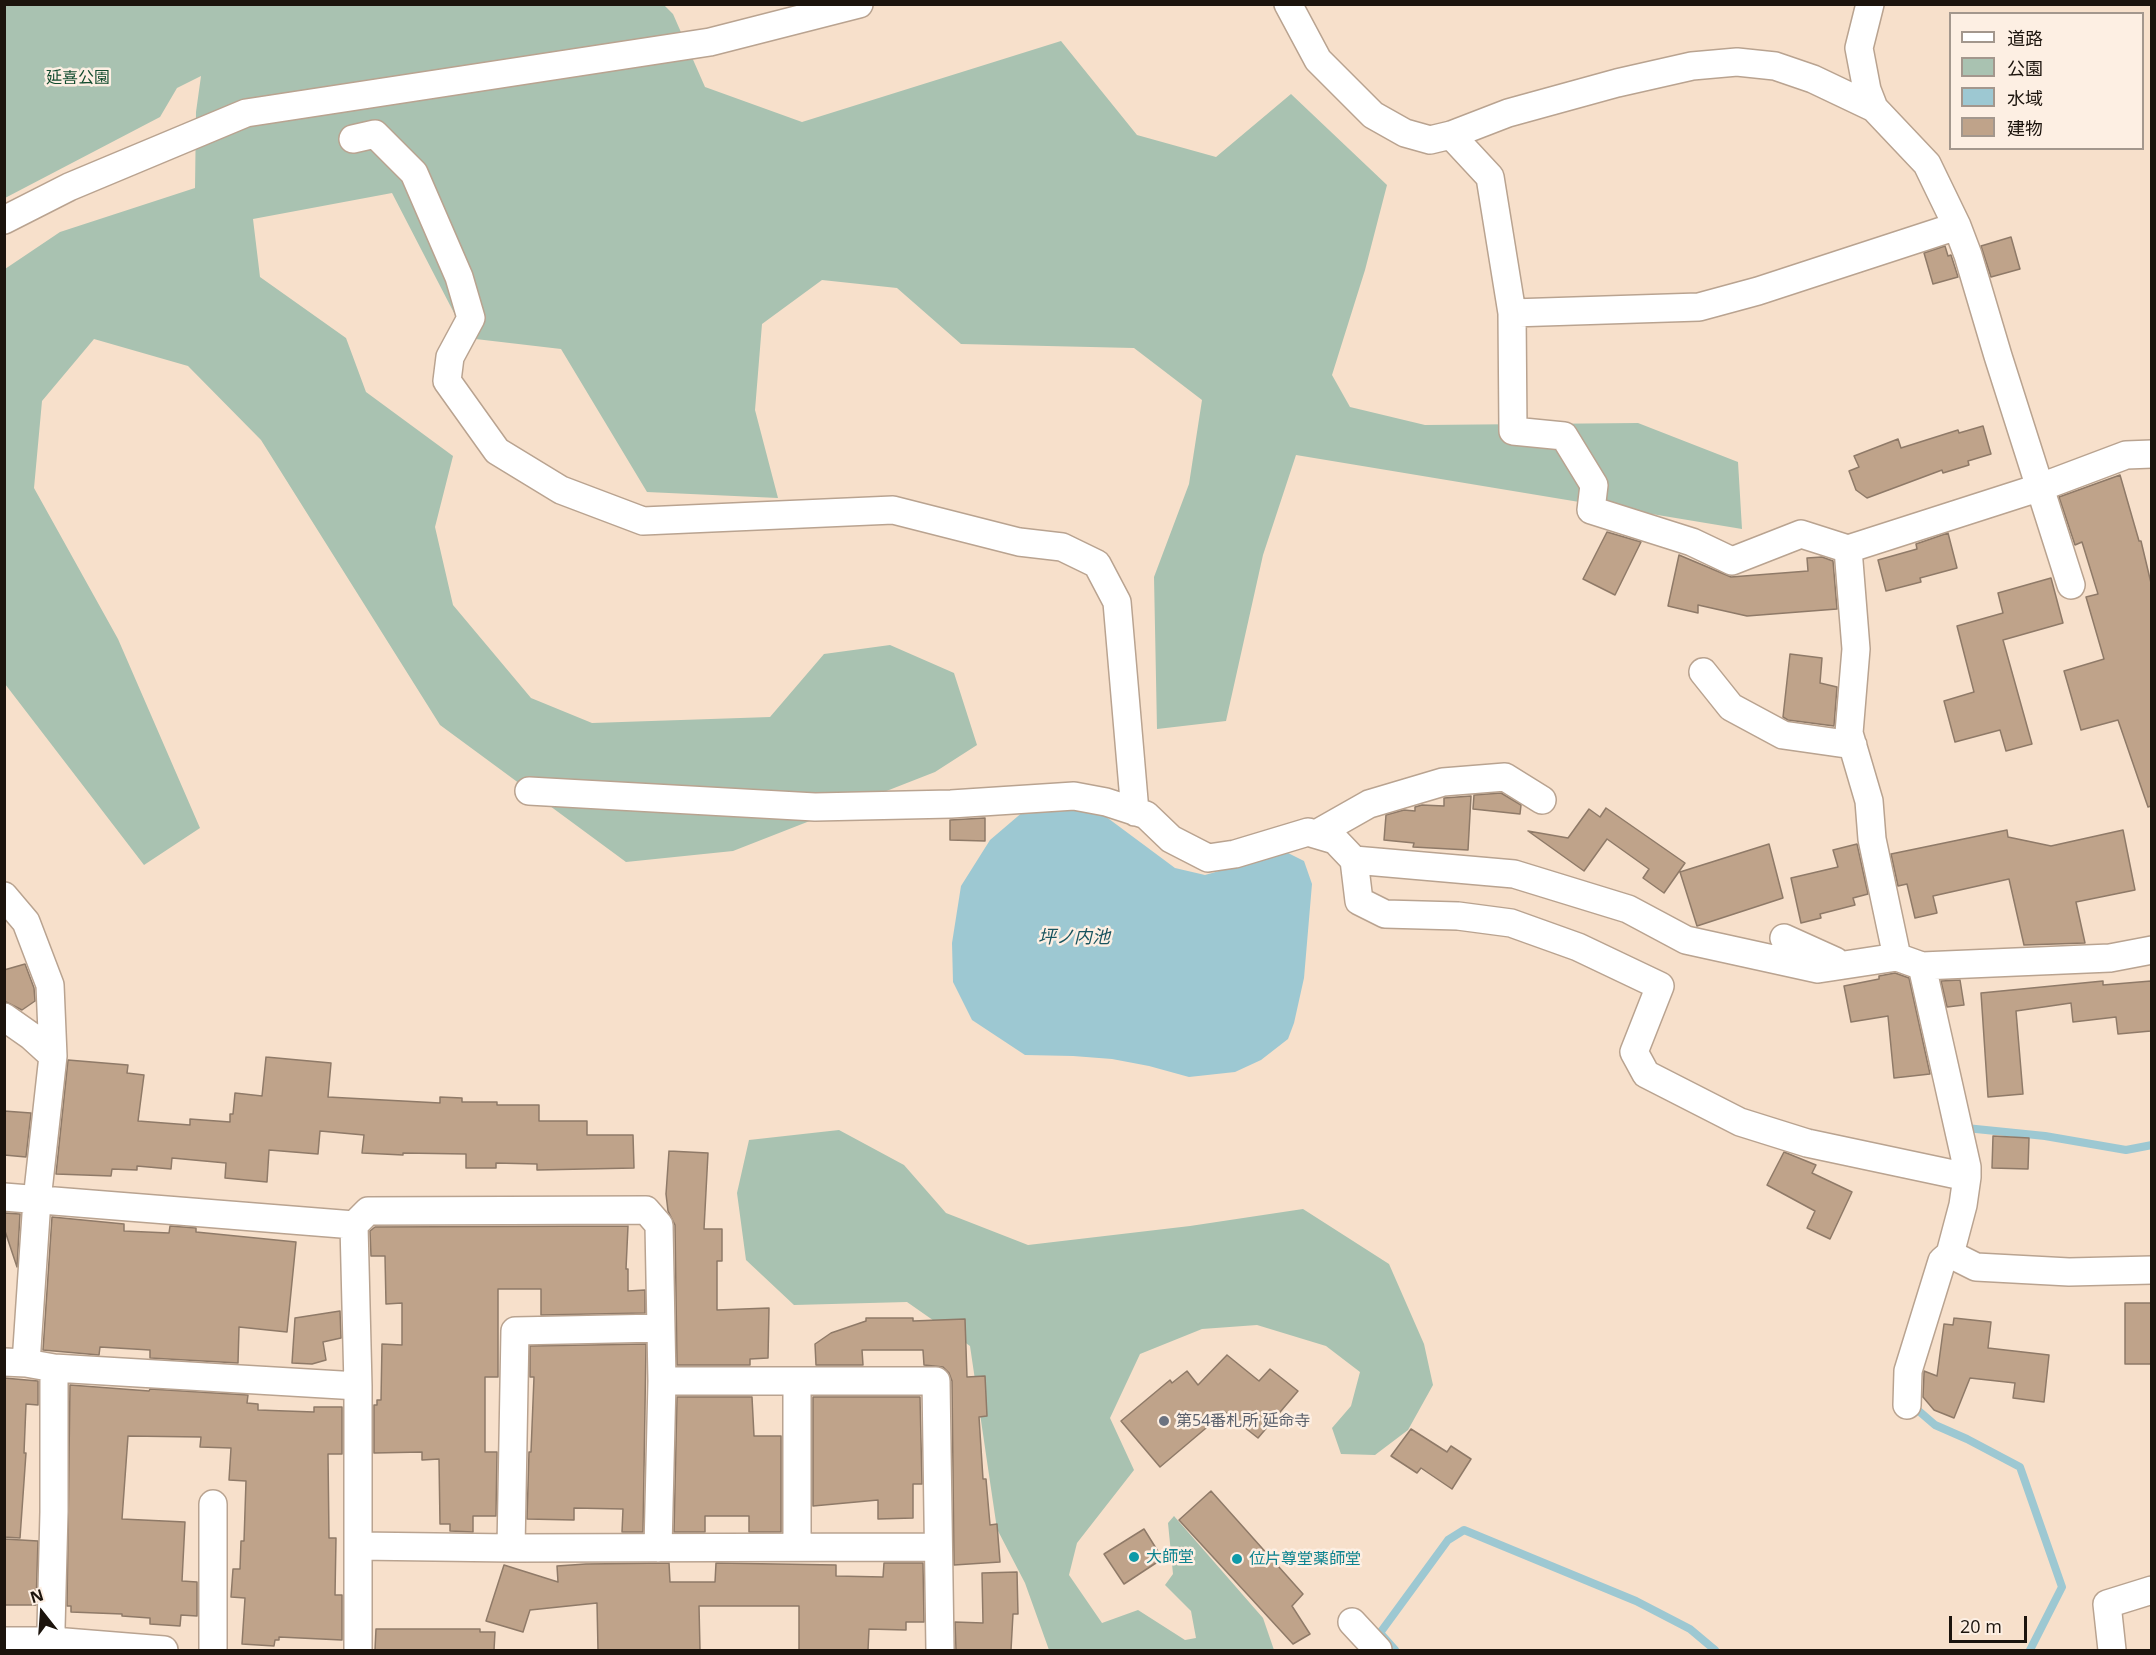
<!DOCTYPE html>
<html>
<head>
<meta charset="utf-8">
<style>
	body { margin:0 }
	#map { position:relative; width:2156px; height:1655px; overflow:hidden; background:#f7e0cb; font-family:"Open Sans","Noto Sans JP",sans-serif }
	canvas { display:block }
	.frame { position:absolute; inset:0; border:6px solid #1c140d; pointer-events:none }
	.legend { position:absolute; left:1949px; top:12px; width:195px; height:138px; box-sizing:border-box; background:#fdefe3; border:2px solid #a3978d; margin:0; padding:8px 10px; list-style:none; font-size:18px; color:#1c140d }
	.legend li { display:flex; align-items:center; gap:12px; height:30px }
	.legend b { width:30px; border:2px solid #a3978d }
	.north { position:absolute; left:12px; top:1583px; width:60px; height:60px; -webkit-text-stroke:4px #fdefe3; paint-order:stroke; rotate:343deg; font-size:16px; font-weight:700; line-height:24px; text-align:center; color:#1c140d }
	.north::after { content:''; display:block; margin:auto; width:21px; height:27px; background:#1c140d; clip-path:polygon(50% 0,100% 100%,50% 72%,0 100%) }
	.scale { position:absolute; left:1949px; top:1616px; width:78px; height:27px; box-sizing:border-box; border:3px solid #1c140d; border-top:0; padding-left:8px; font-size:18px; line-height:21px; white-space:nowrap; color:#1c140d; -webkit-text-stroke:4px #fdefe3; paint-order:stroke }
</style>
</head>
<body>
<div id="map">
<canvas width="2156" height="1655"></canvas>
<div class="frame"></div>
<ul class="legend">
<li><b style="height:8px;background:#fff"></b>道路</li>
<li><b style="height:16px;background:#a9c2b1"></b>公園</li>
<li><b style="height:16px;background:#9dc8d2"></b>水域</li>
<li><b style="height:16px;background:#bfa38a"></b>建物</li>
</ul>
<div class="north">N</div>
<div class="scale">20 m</div>
</div>
<script>
const ctx = document.querySelector('canvas').getContext('2d');
ctx.lineJoin = 'round';
function paint(path, color) { ctx.fillStyle = color; ctx.fill(path, 'evenodd'); }
const shape = rows => new Path2D(rows.map(r => 'M' + r).join(''));
function stroke(path, color, width, dash) { ctx.strokeStyle = color; ctx.lineWidth = width; ctx.lineCap = dash ? 'butt' : 'round'; ctx.setLineDash(dash || []); ctx.stroke(path); }
function write(font, color, halo, rows, align = 'center') {
  ctx.font = font + ' "Open Sans","Noto Sans JP",sans-serif'; ctx.lineWidth = 5; ctx.setLineDash([]); ctx.textBaseline = 'middle'; ctx.strokeStyle = halo; ctx.fillStyle = color; for (const [text, x, y, turn = 0] of rows) {
    ctx.save(); ctx.translate(x, y); ctx.rotate((+turn || 0) * Math.PI / 180); ctx.textAlign = isNaN(turn) ? turn : align; if (halo) ctx.strokeText(text, 0, 0); ctx.fillText(text, 0, 0); ctx.restore();
  }
}
paint(shape([
	[5,5,664,5,673,14,705,87,802,122,1061,41,1137,135,1216,157,1291,94,1387,185,1365,270,1332,375,1350,407,1425,425,1638,423,1738,462,1742,529,1296,455,1263,555,1226,721,1157,729,1154,577,1189,484,1202,400,1134,348,961,344,897,288,822,280,762,324,755,410,778,498,647,492,561,349,467,338,392,193,253,219,260,277,346,338,366,392,453,456,435,527,453,605,531,698,592,723,770,717,824,654,890,645,954,673,977,745,935,772,733,851,626,862,440,725,261,440,188,366,94,339,42,401,34,488,118,639,200,828,144,865,5,684,5,269,60,232,195,188,196,112,201,76,177,88,160,117,5,198],
	[839,1130,904,1165,946,1213,1028,1245,1190,1226,1303,1209,1389,1264,1424,1344,1433,1385,1408,1430,1375,1455,1341,1454,1332,1428,1351,1406,1360,1372,1326,1346,1257,1325,1202,1329,1140,1354,1110,1418,1134,1470,1077,1543,1069,1575,1102,1623,1138,1610,1185,1640,1196,1638,1191,1611,1165,1585,1173,1574,1168,1523,1174,1516,1263,1618,1274,1650,1049,1650,1025,1583,997,1529,970,1346,907,1302,794,1305,746,1260,737,1193,749,1140]
]), '#a9c2b1');
paint(shape([
	[1074,809,1105,816,1175,868,1205,875,1286,852,1304,861,1312,884,1304,978,1294,1023,1288,1039,1261,1060,1235,1072,1189,1077,1149,1066,1112,1059,1073,1056,1025,1055,972,1020,953,982,952,943,961,886,990,840,1024,811]
]), '#9dc8d2');
stroke(shape([
	[1968,1130,1966,1128,2045,1136,2126,1150,2152,1145],
	[1913,1406,1935,1425,1967,1439,2020,1467,2062,1587,2030,1650],
	[1395,1650,1380,1633,1448,1540,1464,1530,1636,1601,1690,1629,1715,1650]
]), '#9dc8d2', 8);
const building = shape([
	[2011,237,2020,269,1991,277,1981,246,2011,237],
	[1945,246,1948,256,1951,255,1958,277,1933,284,1924,253,1945,246],
	[1983,426,1991,454,1968,461,1969,465,1943,473,1942,470,1867,498,1856,490,1849,471,1859,467,1854,456,1898,439,1901,448,1958,430,1959,433,1983,426],
	[2120,475,2139,541,2141,541,2151,583,2151,806,2148,807,2118,720,2081,730,2064,671,2104,659,2086,597,2098,594,2082,542,2075,545,2059,497,2120,475],
	[1607,532,1641,542,1615,595,1583,579,1607,532],
	[1948,533,1957,568,1920,578,1921,582,1886,591,1878,560,1917,549,1916,544,1948,533],
	[1679,555,1731,577,1808,571,1807,558,1822,557,1833,561,1837,609,1747,616,1698,605,1698,613,1668,606,1679,555],
	[2051,578,2063,623,2003,640,2032,744,2006,751,2000,730,1955,742,1944,701,1974,692,1957,626,2003,613,1998,593,2051,578],
	[1790,654,1822,658,1820,683,1837,687,1834,726,1788,720,1783,717,1790,654],
	[1501,793,1521,805,1520,814,1473,809,1474,795,1501,793],
	[1471,796,1468,850,1413,847,1414,843,1384,840,1386,815,1404,810,1415,811,1415,807,1422,805,1444,806,1444,798,1471,796],
	[1606,808,1685,863,1664,893,1643,878,1649,869,1607,839,1584,871,1528,831,1568,838,1589,809,1600,817,1606,808],
	[985,818,985,841,950,840,950,820,985,818],
	[2007,830,2008,837,2051,846,2123,830,2135,890,2076,902,2085,943,2024,945,2009,879,1933,896,1937,913,1915,918,1907,884,1898,886,1891,854,2007,830],
	[1769,844,1783,898,1697,926,1680,872,1769,844],
	[1857,844,1868,894,1853,898,1855,905,1820,914,1821,918,1801,923,1791,878,1838,867,1833,850,1857,844],
	[25,964,34,988,35,1001,22,1010,4,1001,4,970,25,964],
	[1895,973,1909,978,1930,1074,1894,1078,1888,1016,1851,1022,1844,986,1879,979,1879,976,1895,973],
	[1960,980,1964,1005,1947,1007,1941,981,1960,980],
	[2103,981,2103,985,2151,981,2151,1031,2118,1034,2116,1017,2073,1022,2071,1003,2016,1011,2023,1094,1988,1097,1981,993,2103,981],
	[266,1057,331,1063,328,1097,440,1103,440,1097,462,1098,462,1102,497,1102,497,1105,539,1105,539,1121,587,1121,587,1135,633,1135,634,1168,537,1170,537,1164,496,1163,496,1168,466,1168,466,1154,403,1153,403,1155,362,1153,364,1135,320,1131,318,1154,269,1150,267,1182,225,1178,226,1163,172,1158,171,1169,137,1166,137,1170,112,1169,111,1176,56,1174,68,1060,128,1065,127,1073,144,1075,138,1121,190,1125,190,1119,230,1122,230,1114,233,1114,235,1093,262,1096,266,1057],
	[4,1111,31,1113,26,1157,4,1155,4,1111],
	[1993,1136,2029,1138,2028,1169,1992,1168,1993,1136],
	[669,1151,708,1153,704,1229,722,1229,722,1261,717,1261,717,1310,769,1308,768,1358,750,1359,750,1365,677,1365,675,1225,668,1211,666,1194,669,1151],
	[1784,1152,1816,1165,1812,1173,1852,1192,1830,1239,1807,1228,1815,1211,1767,1185,1784,1152],
	[4,1213,20,1214,17,1267,4,1228,4,1213],
	[52,1217,124,1224,124,1231,169,1233,170,1226,196,1228,196,1232,296,1242,287,1332,239,1327,238,1363,150,1358,150,1350,100,1347,99,1355,43,1350,52,1217],
	[628,1226,626,1269,628,1269,628,1291,645,1290,645,1313,541,1315,541,1289,498,1289,498,1377,485,1377,485,1452,497,1452,496,1516,473,1516,473,1532,450,1531,450,1524,440,1524,439,1459,422,1460,422,1452,374,1453,374,1405,377,1405,377,1400,381,1400,382,1344,402,1345,402,1303,386,1304,385,1256,371,1256,370,1231,375,1227,628,1226],
	[2125,1303,2151,1303,2151,1364,2125,1364,2125,1303],
	[340,1311,341,1338,323,1342,326,1360,312,1364,292,1363,295,1318,340,1311],
	[866,1318,913,1318,913,1321,965,1319,967,1377,985,1376,987,1416,979,1417,983,1479,986,1479,990,1525,997,1524,1000,1562,954,1565,952,1381,949,1373,943,1367,924,1365,923,1350,862,1350,863,1365,816,1365,815,1344,831,1333,866,1321,866,1318],
	[1954,1318,1991,1322,1988,1348,2049,1355,2044,1402,2013,1398,2015,1383,1970,1378,1954,1418,1934,1410,1923,1397,1924,1374,1924,1371,1937,1376,1944,1324,1953,1325,1954,1318],
	[646,1344,643,1532,622,1532,623,1509,574,1508,574,1520,527,1519,529,1452,531,1452,534,1377,530,1377,530,1346,646,1344],
	[1227,1355,1259,1381,1270,1369,1298,1391,1258,1438,1225,1412,1160,1467,1121,1421,1170,1380,1172,1383,1187,1371,1198,1385,1227,1355],
	[4,1378,38,1381,38,1405,26,1404,24,1453,26,1453,20,1538,4,1537,4,1378],
	[70,1385,149,1391,150,1389,248,1395,247,1403,258,1404,258,1410,314,1412,314,1407,342,1407,342,1454,328,1454,329,1538,336,1538,335,1595,342,1595,342,1640,279,1637,279,1640,275,1640,274,1646,242,1644,245,1598,231,1597,233,1569,240,1569,241,1541,244,1541,246,1481,229,1480,231,1448,200,1447,201,1437,128,1436,122,1519,185,1522,182,1581,197,1582,197,1616,181,1615,180,1626,150,1624,150,1618,122,1616,122,1614,71,1612,71,1606,67,1606,70,1385],
	[677,1397,752,1397,754,1436,781,1436,781,1532,749,1532,749,1516,705,1516,705,1532,674,1532,677,1397],
	[813,1397,920,1397,922,1484,913,1484,913,1518,878,1519,878,1500,813,1506,813,1397],
	[1411,1429,1447,1452,1451,1446,1471,1459,1452,1489,1421,1468,1417,1473,1391,1456,1411,1429],
	[1211,1491,1303,1594,1292,1606,1310,1634,1293,1644,1179,1520,1211,1491],
	[1144,1529,1159,1553,1159,1561,1124,1584,1104,1554,1144,1529],
	[4,1539,38,1541,36,1605,4,1605,4,1539],
	[669,1563,670,1582,715,1582,716,1563,836,1565,836,1576,883,1577,884,1563,923,1563,924,1622,906,1622,906,1630,869,1629,868,1650,799,1650,799,1606,699,1606,700,1650,598,1650,597,1603,530,1610,523,1632,486,1621,504,1565,558,1582,557,1566,586,1564,669,1563],
	[1017,1572,1018,1614,1013,1614,1011,1650,956,1650,955,1622,983,1623,982,1573,1017,1572],
	[376,1629,480,1629,480,1632,495,1632,494,1650,375,1650,376,1629]
]);
paint(building, '#bfa38a');
stroke(building, '#8f7a68', 1.5);
const street = shape([
	[1288,4,1318,60,1373,115,1405,133,1430,140,1451,135,1508,113,1617,83,1692,66,1737,62,1775,66,1813,79,1874,108],
	[1870,4,1859,48,1867,90,1874,108,1927,164,1957,226,1968,255,1998,356,2071,585],
	[1451,135,1490,177,1512,313,1699,307,1758,291,1957,226],
	[353,139,375,134,414,173,459,277,471,318,450,357,447,381,497,451,561,490,643,521,893,510,1019,542,1062,547,1097,564,1117,602,1135,812],
	[4,220,69,187,246,113,710,42,859,4],
	[1512,313,1513,431,1564,436,1594,485,1591,510,1692,542,1732,561,1801,534,1848,549,1856,649,1849,733,1869,801,1872,839,1897,957],
	[1848,549,2041,487,2126,455,2152,454],
	[1703,672,1731,707,1783,735,1853,745],
	[529,791,815,807,951,804,1074,796,1106,802,1146,815,1171,839,1208,858,1235,854,1308,832,1335,840,1354,860,1514,874,1628,909,1686,940,1818,969,1897,957,1922,966,2110,958,2152,950],
	[1316,834,1369,804,1443,782,1505,777,1542,800],
	[1354,860,1359,901,1385,914,1458,916,1511,923,1578,947,1660,986,1634,1052,1646,1074,1740,1122,1807,1143,1967,1177],
	[4,896,26,922,50,985,53,1056],
	[1784,938,1835,961],
	[4,1017,31,1036,53,1056,37,1200,26,1363],
	[4,1197,354,1225],
	[1950,1254,1976,1267,2069,1272,2152,1270],
	[4,1362,26,1363,54,1368,358,1386],
	[1907,1405,1908,1371,1942,1261,1950,1254,1963,1205,1967,1177,1967,1167,1922,966],
	[213,1504,213,1650],
	[358,1546,511,1548,938,1547],
	[797,1547,797,1381],
	[511,1548,515,1331,661,1328],
	[658,1548,662,1381],
	[1352,1622,1378,1650],
	[4,1641,53,1641,164,1650],
	[53,1641,51,1628,54,1512,54,1368],
	[358,1650,358,1386,354,1225,368,1211,646,1210,659,1225,662,1381,936,1381,940,1650],
	[2112,1650,2107,1604,2152,1590]
]);
stroke(street, '#b9a390', 30);
stroke(street, '#fff', 27);
for (const [x, y, r, color] of [
	[1164,1421,6,"#6b7280"],
	[1134,1557,6,"#0f9aa8"],
	[1237,1559,6,"#0f9aa8"]
]) { const dot = new Path2D(); dot.arc(x, y, r, 0, 2 * Math.PI); ctx.fillStyle = color; ctx.fill(dot); stroke(dot, '#fdefe3', 2); }
write('16px', '#134c2f', '#fdefe3', [
	["延喜公園",78,78]
]);
write('16px', '#5b616d', '#fdefe3', [
	["第54番札所 延命寺",1176,1421]
], 'left');
write('16px', '#0d838f', '#fdefe3', [
	["大師堂",1146,1557],
	["位片尊堂薬師堂",1249,1559]
], 'left');
write('italic 18px', '#18545f', '#fdefe3', [
	["坪ノ内池",1074,938]
]);
</script>
</body>
</html>
